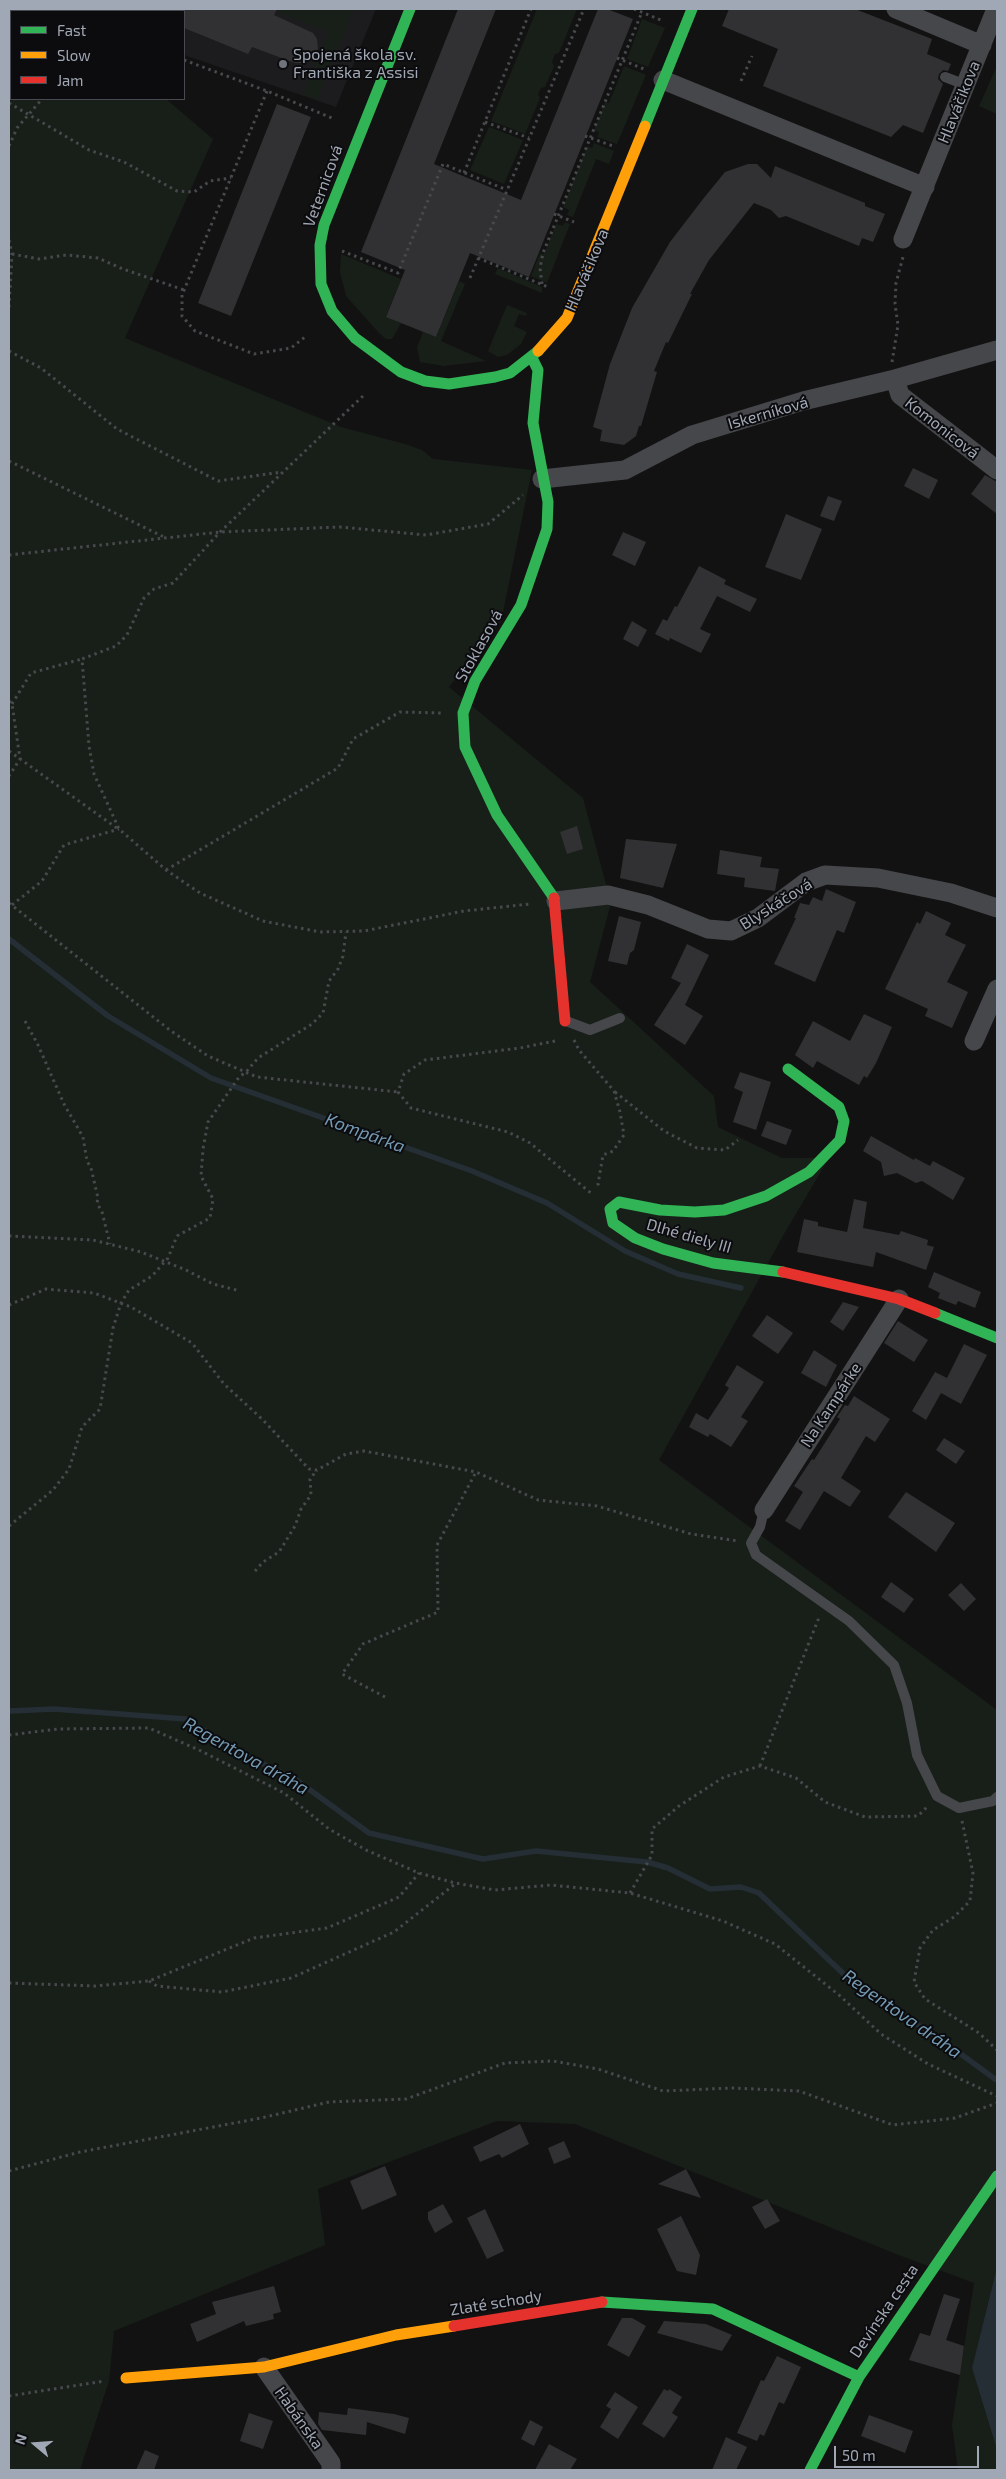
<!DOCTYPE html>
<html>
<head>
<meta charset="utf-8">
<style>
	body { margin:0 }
	#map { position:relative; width:1006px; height:2479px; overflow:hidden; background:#121212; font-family:"Exo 2",sans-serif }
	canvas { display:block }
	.frame { position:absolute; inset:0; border:10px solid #a1a8b5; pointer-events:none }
	.legend { position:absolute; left:10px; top:10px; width:175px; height:90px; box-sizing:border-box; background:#0c0c0e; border:1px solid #484a51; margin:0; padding:6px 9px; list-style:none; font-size:15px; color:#a1a8b5 }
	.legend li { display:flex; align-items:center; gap:10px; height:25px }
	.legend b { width:25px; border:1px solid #484a51 }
	.north { position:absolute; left:10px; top:2419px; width:50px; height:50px; -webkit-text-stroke:4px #0c0c0e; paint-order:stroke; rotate:288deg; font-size:14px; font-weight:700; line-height:20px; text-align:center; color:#a1a8b5 }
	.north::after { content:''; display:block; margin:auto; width:18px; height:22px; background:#a1a8b5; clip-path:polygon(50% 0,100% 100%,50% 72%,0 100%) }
	.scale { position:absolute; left:834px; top:2446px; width:145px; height:22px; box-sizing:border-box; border:2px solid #a1a8b5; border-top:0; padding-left:6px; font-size:15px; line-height:18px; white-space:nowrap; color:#a1a8b5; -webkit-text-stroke:4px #0c0c0e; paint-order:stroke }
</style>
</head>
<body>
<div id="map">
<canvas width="1006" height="2479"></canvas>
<div class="frame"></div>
<ul class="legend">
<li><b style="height:6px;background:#30b455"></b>Fast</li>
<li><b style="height:6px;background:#ff9f0a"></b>Slow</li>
<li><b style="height:6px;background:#e5322d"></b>Jam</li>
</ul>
<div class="north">N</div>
<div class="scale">50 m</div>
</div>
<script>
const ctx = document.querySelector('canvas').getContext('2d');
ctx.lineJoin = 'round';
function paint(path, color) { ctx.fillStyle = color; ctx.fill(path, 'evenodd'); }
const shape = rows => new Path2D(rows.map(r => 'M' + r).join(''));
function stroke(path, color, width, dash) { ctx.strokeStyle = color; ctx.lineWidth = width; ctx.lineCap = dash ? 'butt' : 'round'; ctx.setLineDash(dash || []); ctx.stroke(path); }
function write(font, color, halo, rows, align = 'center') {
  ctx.font = font + ' "Exo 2",sans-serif'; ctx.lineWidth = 4; ctx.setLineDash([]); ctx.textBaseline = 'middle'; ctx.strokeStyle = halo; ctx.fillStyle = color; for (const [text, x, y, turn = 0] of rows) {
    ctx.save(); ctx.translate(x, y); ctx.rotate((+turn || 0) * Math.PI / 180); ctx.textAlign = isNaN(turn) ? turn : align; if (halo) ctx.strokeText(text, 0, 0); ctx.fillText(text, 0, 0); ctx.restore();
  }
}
paint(shape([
	[136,9,376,9,336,107,184,55,184,11,135,11]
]), '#1c1c1e');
paint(shape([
	[9,9,61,9,64,11,11,11,11,99,166,99,213,139,125,338,341,427,405,444,422,450,433,459,532,470,501,622,449,687,583,798,611,903,590,982,714,1096,718,1127,782,1158,829,1158,784,1234,659,1460,997,1710,997,2267,972,2368,997,2450,997,2470,958,2470,952,2425,974,2283,896,2254,575,2124,497,2121,318,2189,325,2245,114,2331,109,2381,80,2470,9,2470],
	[282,9,353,9,317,100,303,94,328,32,280,13],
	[537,9,577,9,559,53,555,54,552,62,554,66,545,87,541,88,538,94,540,98,525,134,491,121],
	[642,19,665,28,648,67,627,59],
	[624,66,646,75,617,144,597,137,599,132,594,130,605,102,609,103],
	[997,66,997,114,979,106],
	[489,127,523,140,504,184,470,170],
	[594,143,614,151,609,164,596,159,573,217,567,215,569,210,563,207,587,146,592,148],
	[565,222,570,224,547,283,531,276,540,253,544,254,556,224,563,226],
	[341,254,401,279,386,316,401,323,392,339,386,339,379,333,346,296,340,272],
	[498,268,542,287,542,293,495,274],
	[459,281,465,284,441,341,486,361,444,366,420,362,417,347,423,332,436,337],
	[507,305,527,313,526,316,519,314,514,326,527,332,521,344,507,355,498,357,488,351]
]), '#181f19');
paint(shape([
	[997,2267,997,2450,972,2368]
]), '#252e35');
stroke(shape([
	[9,939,108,1016,211,1078,472,1171,547,1203,625,1251,678,1274,741,1288],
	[9,1711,54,1709,186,1719,244,1755,295,1779,369,1833,483,1859,536,1851,647,1862,668,1868,710,1889,741,1887,759,1893,853,1983,943,2041,995,2079]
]), '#252e35', 5.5);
paint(shape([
	[184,9,277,9,274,15,313,33,317,39,318,49,313,58,305,63,295,63,252,47,248,54,184,28],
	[458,9,496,9,434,164,521,200,598,9,607,9,633,19,529,277,470,253,436,337,386,317,405,270,361,252],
	[729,9,855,9,932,39,927,54,951,64,948,71,943,70,939,74,938,79,943,84,923,133,903,125,891,137,763,86,778,49,722,26],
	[277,104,311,117,231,316,198,303],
	[748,164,757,164,771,178,775,166,865,203,865,206,885,214,873,242,862,238,859,246,786,216,779,218,771,210,754,203,709,260,690,294,692,294,668,343,666,342,654,371,657,372,641,426,639,426,636,436,624,445,600,441,602,430,593,427,610,364,632,308,670,242,703,199,725,172],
	[913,468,938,480,929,499,904,486],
	[985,475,997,482,997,514,971,494],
	[828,496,842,501,834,521,820,516],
	[786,514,822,529,801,580,765,567],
	[623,532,646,542,635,566,612,555],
	[699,566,726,580,724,584,757,599,750,612,717,596,700,629,711,634,701,653,670,638,669,641,655,634,663,619,667,621,675,606,677,607],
	[632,621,647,630,638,647,623,639],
	[577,826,583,849,567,854,560,832],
	[626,839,677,844,663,888,620,878],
	[720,850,762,857,760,867,779,869,775,891,744,887,745,878,717,874],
	[826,889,856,902,844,933,837,930,815,982,774,964,796,918,794,918,800,903,809,905,813,897,822,901],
	[926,911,951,923,945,935,966,945,947,982,968,992,952,1028,925,1016,928,1009,885,989,917,922,920,924],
	[619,916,641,922,634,950,630,953,627,965,608,961],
	[687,944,709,955,685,1005,703,1016,685,1045,654,1025,681,983,671,978],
	[864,1014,892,1027,876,1063,867,1078,864,1076,859,1085,817,1061,813,1068,795,1055,813,1021,850,1041],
	[740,1072,771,1082,756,1130,733,1122,743,1092,734,1088],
	[767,1121,792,1130,786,1145,761,1136],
	[871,1136,914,1160,915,1158,930,1166,933,1161,965,1178,953,1200,922,1181,916,1183,897,1173,884,1176,881,1162,863,1151],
	[854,1199,867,1202,863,1228,899,1235,901,1231,928,1240,927,1245,934,1247,926,1270,876,1252,873,1267,797,1252,804,1219,818,1222,818,1226,847,1232],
	[934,1272,981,1292,975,1308,958,1301,956,1305,938,1298,940,1293,928,1287],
	[843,1302,859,1307,843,1331,830,1322],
	[767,1315,793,1333,778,1354,752,1336],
	[898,1321,928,1340,914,1362,884,1343],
	[964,1344,987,1355,961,1404,941,1393,926,1420,912,1411,935,1372,947,1378],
	[814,1350,837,1365,826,1387,801,1373],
	[737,1365,764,1382,741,1417,748,1421,731,1447,710,1434,708,1437,689,1427,696,1413,708,1420,729,1388,725,1385],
	[854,1396,890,1419,875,1442,866,1436,841,1478,861,1491,850,1507,824,1491,800,1530,785,1521,803,1492,794,1486,812,1459,814,1460,840,1419,837,1417,845,1405,848,1406],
	[944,1438,965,1451,956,1464,936,1450],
	[906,1492,955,1523,936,1552,888,1517],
	[891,1582,914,1599,904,1613,881,1597],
	[961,1583,976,1599,964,1611,948,1595],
	[520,2124,529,2144,502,2158,499,2154,480,2162,473,2147],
	[564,2141,571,2157,554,2164,548,2148],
	[385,2166,397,2195,362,2210,350,2181],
	[686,2169,701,2198,658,2184],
	[767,2199,780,2221,765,2229,752,2207],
	[443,2204,453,2222,435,2233,428,2219,428,2212],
	[485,2209,504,2251,487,2259,467,2218],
	[681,2216,700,2255,696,2275,677,2271,657,2229],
	[274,2286,281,2312,273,2314,274,2319,246,2326,244,2321,197,2342,190,2324,216,2314,212,2302],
	[944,2294,960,2299,946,2340,964,2346,960,2375,909,2360,920,2333,930,2336],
	[622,2318,632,2318,646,2326,629,2357,607,2345],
	[664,2321,706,2324,732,2335,722,2351,657,2333],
	[777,2356,801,2367,784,2404,779,2402,764,2436,760,2434,757,2441,737,2433,761,2380,764,2381],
	[664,2389,668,2391,669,2389,682,2397,672,2413,678,2417,664,2438,642,2424],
	[615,2392,638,2407,618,2439,600,2427,611,2409,606,2406],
	[348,2408,394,2414,409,2418,405,2434,367,2422,366,2435,322,2430,318,2424,319,2412,347,2415],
	[249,2413,273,2421,263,2449,240,2441],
	[869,2415,913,2431,905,2453,861,2436],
	[530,2420,543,2427,534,2446,521,2439],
	[726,2437,747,2447,736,2470,712,2470],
	[549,2444,577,2459,570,2470,535,2470],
	[145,2450,159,2456,154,2470,136,2470]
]), '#313133');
stroke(shape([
	[634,9,663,21],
	[9,56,11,56],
	[617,58,644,69],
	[184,60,267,91,334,119],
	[741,81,752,56],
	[267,91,182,295,182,316,195,331,254,354,291,348,305,337],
	[9,103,89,150,124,162,177,191,194,192,210,181,231,178],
	[485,122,529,138],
	[585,136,613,146],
	[9,146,17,128,42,99],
	[464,173,531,9],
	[554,214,574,222],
	[9,240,12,254,9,308],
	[342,251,398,273,443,164,507,190],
	[12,254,39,259,66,255,98,258,123,269,184,290],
	[478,258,548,287],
	[470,278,584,9],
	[542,284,540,268,543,253,642,12],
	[9,351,41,368,117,429,218,481,282,472],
	[892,362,898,325,895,304,896,283,903,257],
	[363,396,220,532,173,583,154,589,144,598,127,635,116,646,82,659,89,746,94,774,119,829,166,870,200,893,263,921,320,932,364,931,464,911,530,904],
	[9,461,166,538],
	[9,555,220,532,340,527,426,535,488,524,523,495],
	[9,701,12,704,20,759,9,776],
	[12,704,31,673,82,659],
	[9,751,118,829],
	[166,870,338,768,353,739,400,712,442,713],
	[9,903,171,1031,208,1056,257,1077,398,1092],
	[12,905,42,881,64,845,119,829],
	[25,1021,38,1045,64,1104,83,1137,87,1161,91,1168,98,1198,97,1203,102,1212,110,1244],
	[574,1040,579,1050,614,1091,620,1112,624,1135,613,1151,603,1155,598,1184,600,1188],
	[555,1041,520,1048,425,1060,404,1074,398,1092,411,1108,508,1132,530,1143,592,1194],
	[615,1092,664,1131,697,1148,725,1150,738,1140],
	[9,1236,93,1240,141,1252,186,1270,213,1284,240,1291],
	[9,1305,46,1289,94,1293,131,1307,192,1343,224,1384,263,1420,309,1469,317,1470,346,1454,364,1451,476,1472,538,1500,597,1506,691,1534,738,1541],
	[9,1526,53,1490,69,1469,82,1427,100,1409,113,1328,121,1303,129,1290,152,1276,168,1258,177,1236,210,1218,213,1199,201,1176,203,1149,208,1122,239,1077,246,1072,258,1058,312,1024,323,1013,329,981,338,969,343,956,346,932],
	[255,1571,263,1562,279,1552,295,1526,301,1509,311,1495,310,1479,317,1470],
	[385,1697,342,1674,363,1644,438,1612,437,1545,476,1472],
	[9,1735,58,1729,149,1728,199,1750,284,1793,329,1829,366,1850,419,1873,455,1883,495,1890,551,1885,630,1893,723,1921,775,1944,839,1995,881,2034,928,2064,997,2096],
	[760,1766,820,1615],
	[962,1821,973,1873,970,1901,954,1917,933,1930,920,1948,914,1982,925,1999,979,2033,997,2050],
	[630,1893,652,1855,652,1829,679,1806,724,1777,760,1766,796,1778,825,1802,865,1817,918,1816,928,1806],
	[149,1981,157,1986,222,1992,291,1978,394,1932,455,1884],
	[9,1983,95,1986,149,1981,254,1938,327,1928,399,1897,419,1873],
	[9,2171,80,2152,261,2118,329,2102,406,2099,505,2063,553,2061,598,2069,663,2091,732,2088,799,2091,893,2125,955,2118,997,2103],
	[9,2396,105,2381]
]), '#47494d', 3, [2.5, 4]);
stroke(shape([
	[62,9,65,11],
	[945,77,966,85],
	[566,1021,590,1030,620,1018],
	[764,1510,760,1527,751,1543,756,1555,849,1621,894,1665,907,1703,917,1755,937,1796,959,1808,993,1801,997,1797]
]), '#46474b', 10);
stroke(shape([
	[896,9,982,45],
	[106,11,107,9],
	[663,80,925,187],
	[903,239,996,9],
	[895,379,900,395,997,470],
	[542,479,625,470,692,435,803,401,895,379,997,350],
	[556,901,608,895,648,905,708,929,731,931,758,918,806,882,825,875,878,878,951,893,997,908],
	[974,1041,997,989],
	[764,1510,899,1299],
	[264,2367,331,2463,331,2470]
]), '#46474b', 19);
stroke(shape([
	[410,9,324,225,320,245,321,284,332,311,355,338,401,372,425,381,449,384,495,377,510,373,538,351],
	[645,126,692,9],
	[532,358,538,370,533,423,548,502,547,529,521,605,475,681,463,713,465,747,497,815,554,898],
	[783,1272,713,1263,663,1249,635,1238,613,1223,610,1209,619,1202,660,1210,695,1212,724,1210,766,1196,809,1172,840,1140,844,1121,839,1107,788,1069],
	[935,1313,997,1338],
	[602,2302,713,2309,859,2377],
	[810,2470,859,2377,997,2176]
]), '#30b455', 11);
stroke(shape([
	[538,351,567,318,645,126],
	[126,2378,264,2367,396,2335,454,2326]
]), '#ff9f0a', 11);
stroke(shape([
	[554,898,565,1021],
	[783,1272,899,1299,935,1313],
	[454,2326,602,2302]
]), '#e5322d', 11);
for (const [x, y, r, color] of [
	[283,64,5,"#6f747c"]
]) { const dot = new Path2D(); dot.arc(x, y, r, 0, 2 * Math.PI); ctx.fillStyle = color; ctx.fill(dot); stroke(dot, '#0c0c0e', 2); }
write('16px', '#a1a8b5', '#0c0c0e', [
	["Spojená škola sv.",293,55],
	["Františka z Assisi",293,73]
], 'left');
write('16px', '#a1a8b5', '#0c0c0e', [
	["Hlaváčikova",959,102,-68],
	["Veternicová",323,186,-70],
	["Hlaváčikova",587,270,-67],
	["Iskerníková",768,413,-16],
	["Komonicová",942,428,38],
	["Stoklasová",479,646,-61],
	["Blyskáčová",776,904,-32],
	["Dlhé diely III",689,1236,16],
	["Na Kampárke",831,1405,-57],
	["Zlaté schody",496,2303,-9],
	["Devínska cesta",884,2311,-56],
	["Habánska",299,2418,55]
]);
write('italic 18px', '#749ab4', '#0c0c0e', [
	["Kompárka",365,1133,20],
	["Regentova dráha",246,1756,29],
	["Regentova dráha",902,2014,35]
]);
</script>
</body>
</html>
